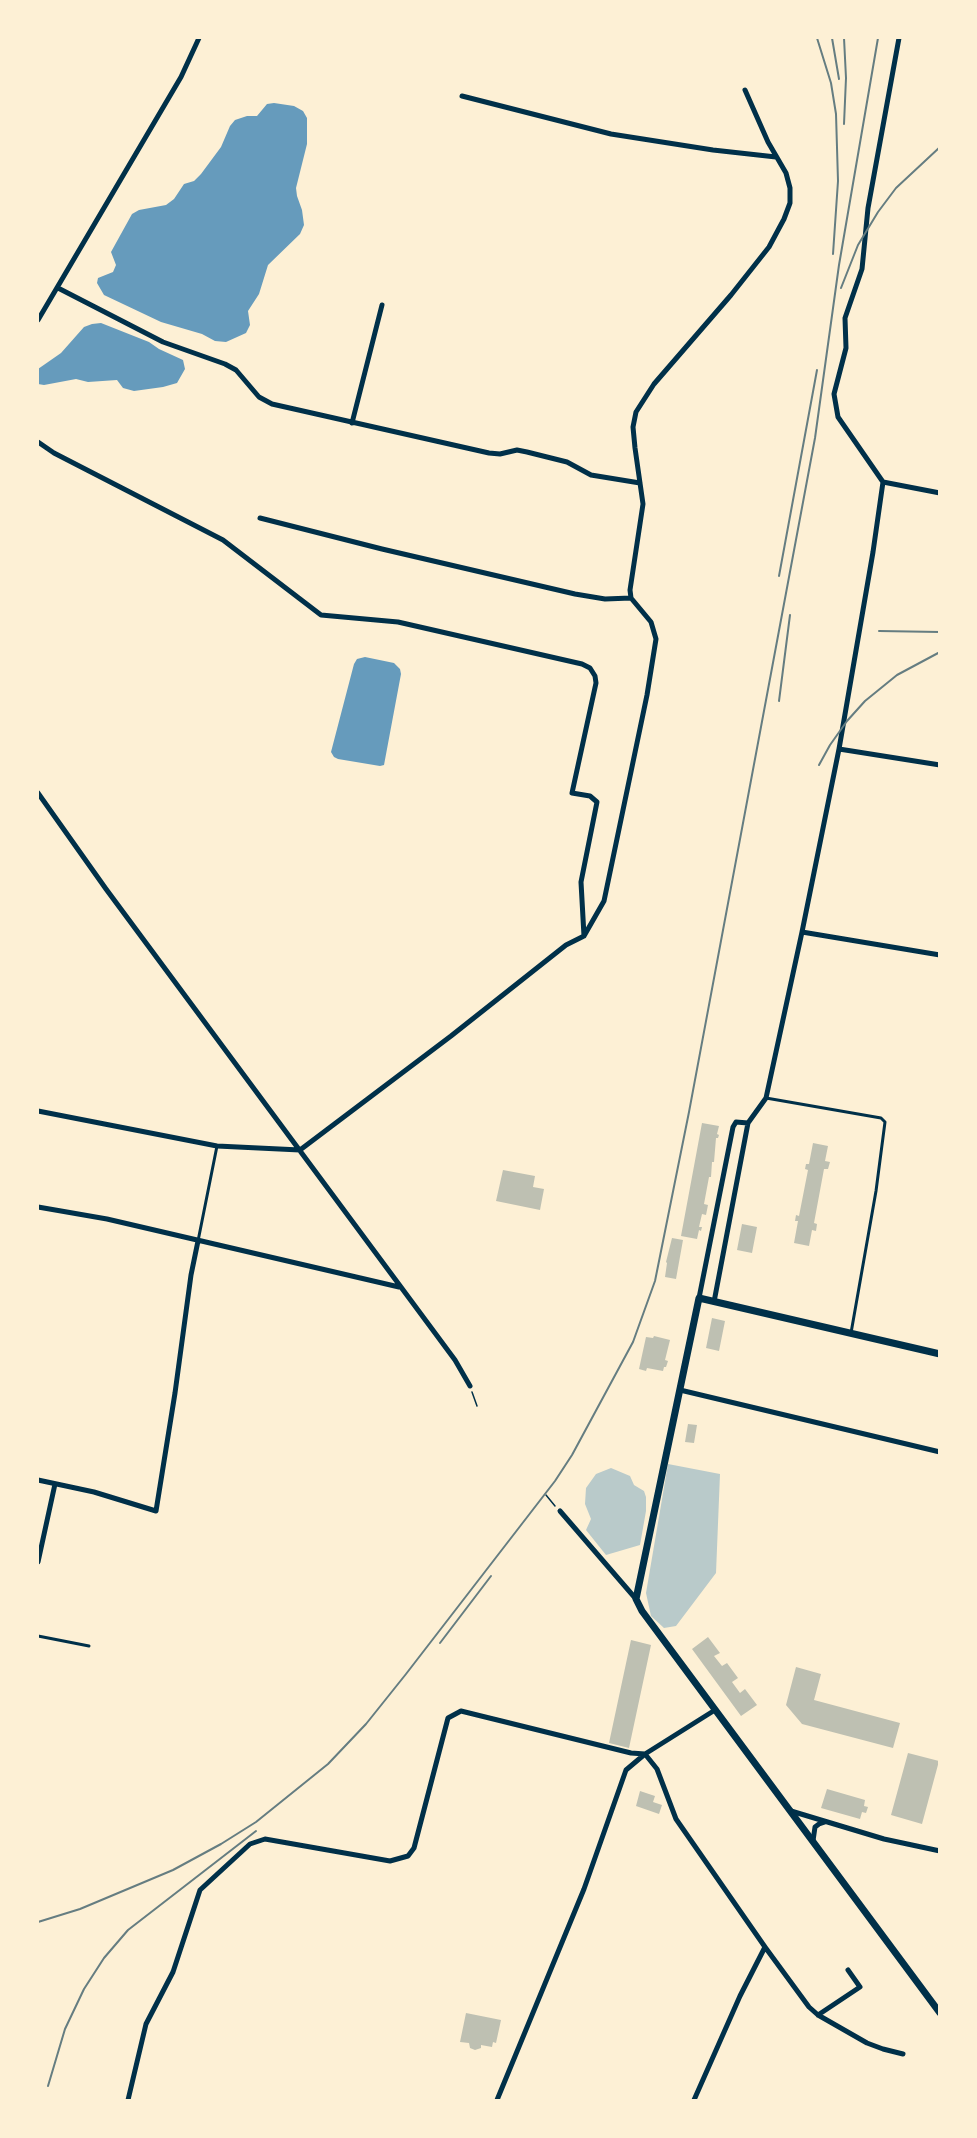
<!DOCTYPE html>
<html>
<head>
<meta charset="utf-8">
<style>
	body { margin:0 }
	#map { position:relative; width:977px; height:2138px; overflow:hidden; background:#fdf0d5; font-family:Raleway,sans-serif }
	canvas { display:block }
	.frame { position:absolute; inset:0; border:39px solid #fdf0d5; pointer-events:none }
</style>
</head>
<body>
<div id="map">
<canvas width="977" height="2138"></canvas>
<div class="frame"></div>
</div>
<script>
const ctx = document.querySelector('canvas').getContext('2d');
ctx.lineJoin = 'round';
function paint(path, color) { ctx.fillStyle = color; ctx.fill(path, 'evenodd'); }
const shape = rows => new Path2D(rows.map(r => 'M' + r).join(''));
function stroke(path, color, width, dash) { ctx.strokeStyle = color; ctx.lineWidth = width; ctx.lineCap = dash ? 'butt' : 'round'; ctx.setLineDash(dash || []); ctx.stroke(path); }
paint(shape([
	[668,1464,720,1474,716,1573,676,1626,664,1628,651,1616,646,1593],
	[611,1468,630,1476,634,1485,644,1491,646,1497,646,1511,640,1545,606,1555,586,1530,591,1519,585,1504,586,1488,596,1474]
]), '#b9caca');
paint(shape([
	[274,103,294,106,303,111,307,118,307,144,296,188,297,196,302,210,304,225,300,234,268,265,259,294,248,311,250,325,246,333,226,342,215,341,202,334,161,322,104,295,97,283,98,278,113,272,116,265,111,252,132,214,139,210,166,205,174,199,184,184,194,181,201,174,221,147,230,126,235,120,247,116,257,116,267,104],
	[101,323,149,342,159,349,183,360,185,369,177,383,163,387,134,391,123,388,117,380,88,382,76,379,44,385,38,384,38,369,61,353,84,327,92,324],
	[365,657,394,663,400,669,401,674,384,765,380,766,338,759,334,757,331,752,354,664,357,659]
]), '#669bbc');
paint(shape([
	[702,1123,719,1126,717,1134,719,1135,718,1138,716,1138,714,1162,712,1162,711,1177,709,1177,704,1204,708,1205,706,1215,702,1214,699,1227,702,1227,701,1231,699,1230,697,1239,681,1236],
	[813,1143,828,1146,825,1161,830,1162,828,1169,824,1169,814,1223,817,1224,816,1231,812,1230,809,1246,794,1243,798,1221,795,1221,796,1215,799,1216,808,1170,805,1169,806,1164,809,1164],
	[503,1170,535,1176,533,1187,544,1189,540,1210,496,1201],
	[742,1224,757,1227,752,1253,737,1250],
	[672,1238,683,1240,676,1279,665,1277,667,1263,666,1262],
	[712,1318,725,1321,719,1351,706,1348],
	[654,1336,670,1340,665,1360,668,1361,666,1367,664,1367,663,1371,647,1368,646,1371,639,1369,646,1337,653,1338],
	[688,1424,697,1425,694,1443,685,1442],
	[708,1637,720,1653,714,1656,722,1666,727,1663,738,1678,732,1682,740,1693,745,1689,757,1705,741,1716,692,1649],
	[631,1640,651,1645,629,1748,609,1743],
	[796,1667,821,1674,814,1700,900,1723,893,1748,802,1724,786,1705],
	[908,1753,939,1761,922,1824,891,1815],
	[827,1789,865,1800,864,1806,868,1807,866,1813,862,1812,860,1819,821,1808],
	[640,1791,655,1796,653,1802,662,1805,659,1814,636,1806],
	[466,2013,501,2020,496,2043,493,2042,492,2047,481,2045,481,2048,475,2050,470,2048,469,2043,460,2042]
]), '#bec0b2');
stroke(shape([
	[472,1392,477,1406],
	[546,1495,555,1506]
]), '#003049', 1.5);
stroke(shape([
	[766,1098,881,1118,885,1122,876,1191,851,1333],
	[198,1241,217,1146],
	[38,1636,89,1646]
]), '#003049', 3);
stroke(shape([
	[462,96,611,134,713,150,776,157],
	[58,288,163,342,225,364,236,370,259,397,272,404,489,453,500,454,517,450,527,452,567,462,591,475,640,483],
	[38,320,181,77,199,38],
	[352,423,382,305],
	[38,442,54,453,223,540,321,615,398,622,582,664,590,668,595,676,596,683,572,793,590,796,597,802,581,882,584,936],
	[883,482,940,493],
	[260,518,382,549,575,594,605,599,631,598],
	[839,749,940,765],
	[38,793,106,889,455,1360,470,1386],
	[802,932,940,955],
	[38,1111,217,1146,300,1150],
	[300,1150,451,1036,566,945,584,936,604,901,647,695,656,639,651,622,631,598,630,590,643,504,635,448,633,427,636,412,654,384,731,295,769,247,784,219,790,203,790,188,786,173,768,142,745,90],
	[38,1207,107,1219,399,1287],
	[699,1298,733,1127,736,1122,748,1123],
	[714,1302,748,1123,766,1098,802,932,839,749,873,552,883,482,838,417,834,394,846,348,845,318,862,269,868,208,899,38],
	[680,1390,940,1452],
	[38,1480,94,1492,156,1511,175,1393,191,1275,198,1241],
	[560,1511,636,1599],
	[38,1562,55,1484],
	[791,1811,884,1839,940,1851],
	[813,1841,815,1827,819,1824,825,1822],
	[765,1947,809,2007,818,2015,867,2043,883,2049,903,2054],
	[818,2015,860,1987,848,1970],
	[128,2100,146,2024,173,1972,200,1890,250,1844,265,1839,390,1861,408,1856,414,1848,448,1718,461,1711,631,1753,645,1754,657,1769,676,1819,765,1947,740,1996,694,2100],
	[497,2100,584,1889,626,1770,645,1754,715,1710]
]), '#003049', 5);
stroke(shape([
	[940,1354,699,1298,636,1599,642,1611,940,2013]
]), '#003049', 7);
stroke(shape([
	[817,38,831,83,836,114,838,181,833,254],
	[832,38,839,79],
	[844,124,846,78,844,38],
	[841,288,858,245,878,212,896,188,940,147],
	[779,576,817,370],
	[879,631,940,632],
	[779,701,790,615],
	[819,765,830,745,847,721,865,701,897,675,940,652],
	[440,1643,491,1576],
	[38,1922,80,1909,173,1870,221,1844,256,1822,328,1764,366,1724,406,1674,555,1481,572,1455,633,1342,655,1281,689,1112,815,438,839,265,878,38],
	[48,2086,65,2029,84,1989,104,1958,128,1930,256,1831]
]), '#657d81', 2);
</script>
</body>
</html>
